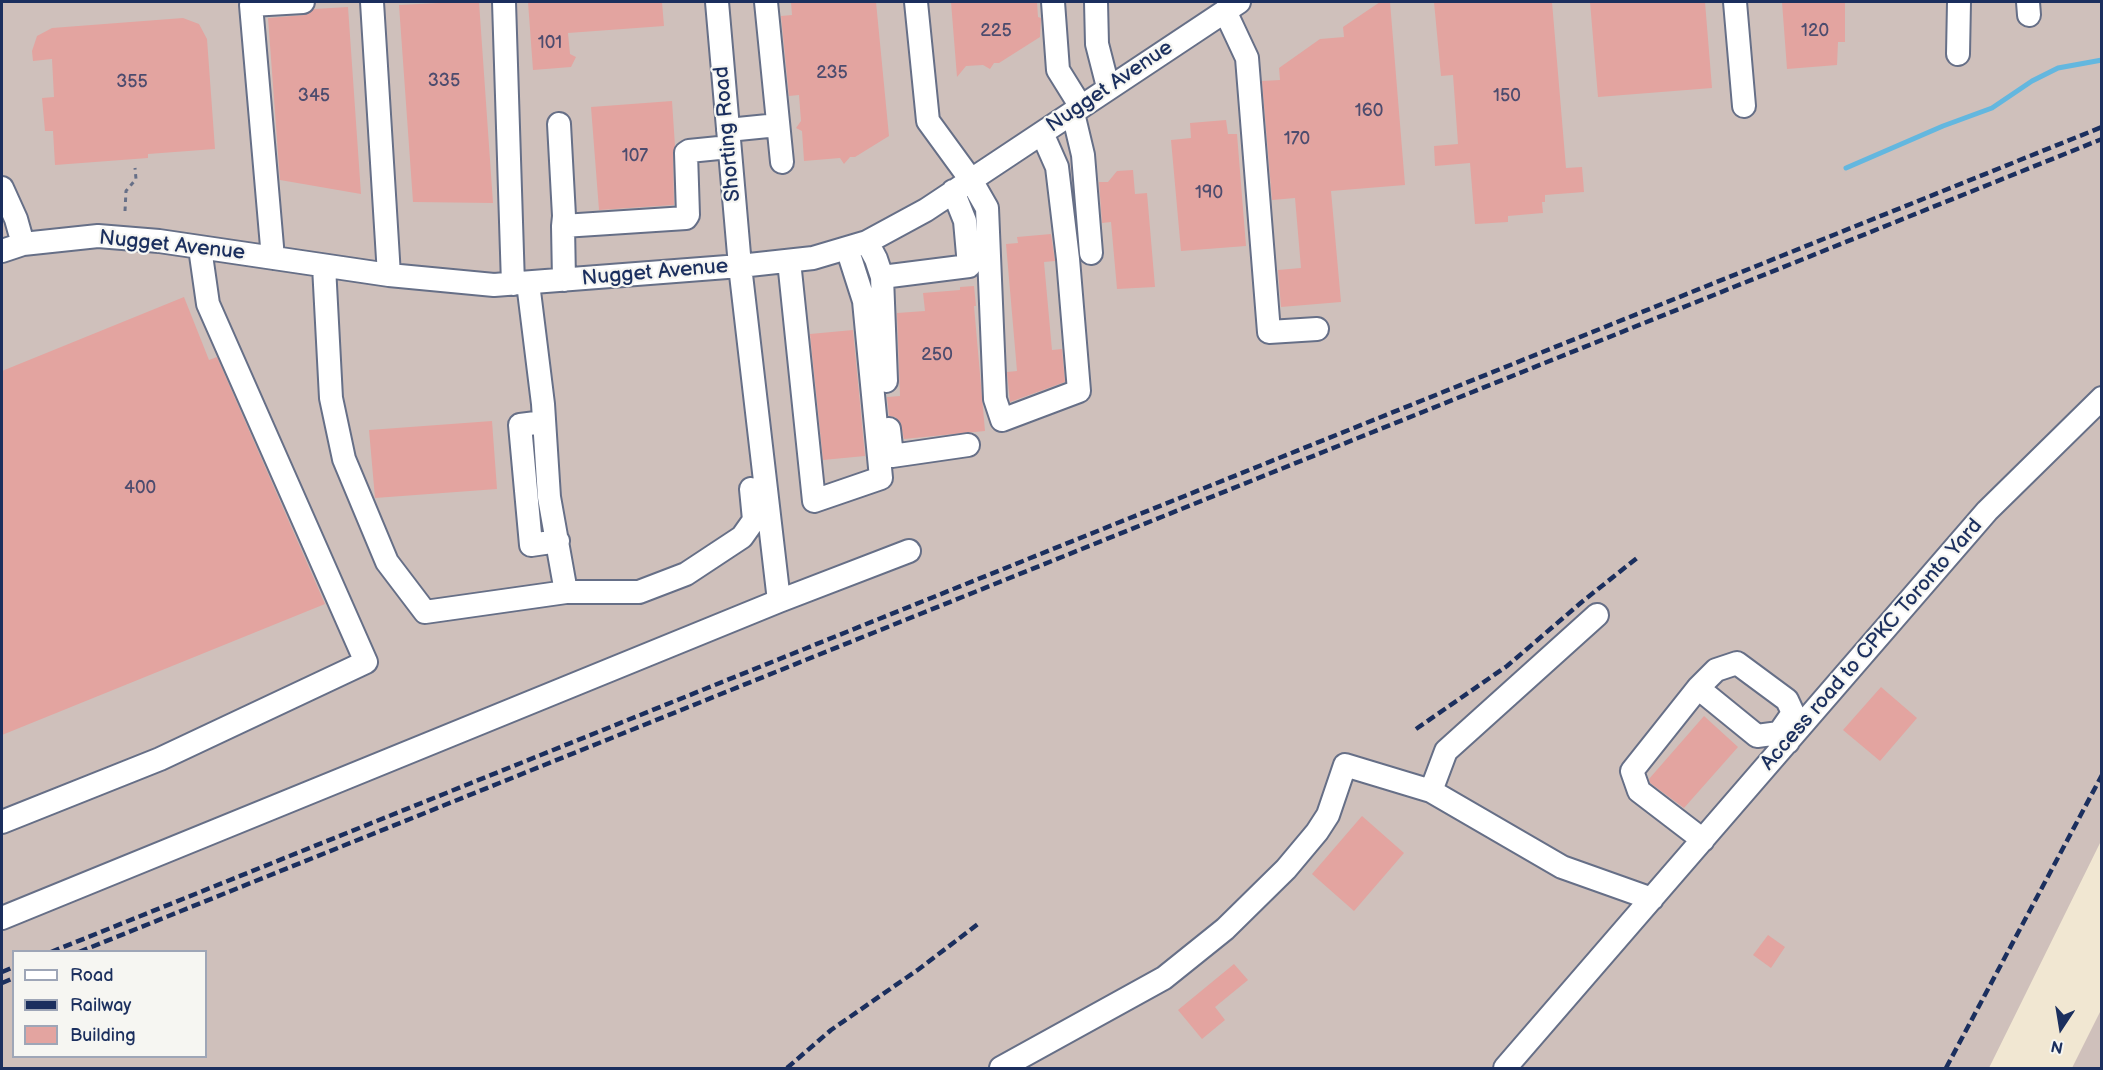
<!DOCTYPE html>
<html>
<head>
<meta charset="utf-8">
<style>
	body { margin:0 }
	#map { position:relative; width:2103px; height:1070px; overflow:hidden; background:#f1e7d2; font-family:"Balsamiq Sans",sans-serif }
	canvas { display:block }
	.frame { position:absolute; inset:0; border:3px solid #1b2f5e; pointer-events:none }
	.legend { position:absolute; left:12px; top:950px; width:195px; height:108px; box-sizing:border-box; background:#f6f6f2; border:2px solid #9ea6b7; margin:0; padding:8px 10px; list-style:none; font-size:18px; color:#1b2f5e }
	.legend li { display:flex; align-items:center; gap:12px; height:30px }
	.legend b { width:30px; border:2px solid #9ea6b7 }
	.north { position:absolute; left:2031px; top:998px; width:60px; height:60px; -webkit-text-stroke:4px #f6f6f2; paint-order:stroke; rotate:192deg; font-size:16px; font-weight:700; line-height:24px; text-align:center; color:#1b2f5e }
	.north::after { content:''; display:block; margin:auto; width:21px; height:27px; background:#1b2f5e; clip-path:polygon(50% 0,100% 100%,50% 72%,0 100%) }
</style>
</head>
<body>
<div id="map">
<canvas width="2103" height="1070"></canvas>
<div class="frame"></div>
<ul class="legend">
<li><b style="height:8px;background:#fff"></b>Road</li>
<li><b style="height:8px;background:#1b2f5e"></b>Railway</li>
<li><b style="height:16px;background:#e3a4a0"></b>Building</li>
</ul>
<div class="north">N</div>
</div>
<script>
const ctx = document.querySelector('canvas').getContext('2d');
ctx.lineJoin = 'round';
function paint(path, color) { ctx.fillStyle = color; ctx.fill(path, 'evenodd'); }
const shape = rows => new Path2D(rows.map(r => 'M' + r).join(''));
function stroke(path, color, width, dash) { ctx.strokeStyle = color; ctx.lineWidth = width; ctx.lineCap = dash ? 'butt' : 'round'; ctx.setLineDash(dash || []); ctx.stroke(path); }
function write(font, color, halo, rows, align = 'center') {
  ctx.font = font + ' "Balsamiq Sans",sans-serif'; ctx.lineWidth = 4.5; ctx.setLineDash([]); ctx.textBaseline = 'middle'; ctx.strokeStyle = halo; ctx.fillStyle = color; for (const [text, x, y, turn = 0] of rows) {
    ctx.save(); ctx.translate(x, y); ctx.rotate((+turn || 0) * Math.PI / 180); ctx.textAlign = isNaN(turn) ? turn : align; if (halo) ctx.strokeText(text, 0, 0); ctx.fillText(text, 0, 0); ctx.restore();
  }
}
paint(shape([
	[2,2,2101,2,2101,841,1989,1068,2,1068],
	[14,952,206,952,206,1056,14,1056],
	[2101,1010,2101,1068,2072,1068]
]), '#cfc0bb');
stroke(shape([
	[1846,168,1943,126,1992,108,2032,81,2058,68,2102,60]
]), '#63b7df', 5);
paint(shape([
	[459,2,479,2,493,203,413,202,399,5],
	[528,2,662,2,664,26,568,33,570,54,576,57,571,67,533,70],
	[791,2,876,2,889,136,855,157,850,157,844,164,840,158,804,161,802,131,796,128,801,121,799,95,789,96,781,16,792,15],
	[951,2,1037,2,1038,17,1041,18,1040,37,999,63,994,63,990,69,983,65,966,66,957,77],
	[1380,2,1390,2,1405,185,1331,191,1341,302,1281,307,1278,270,1301,268,1295,198,1272,200,1262,81,1280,80,1279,68,1320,39,1344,37,1343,27],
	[1434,2,1552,2,1566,168,1582,167,1584,192,1545,195,1545,202,1542,202,1543,213,1508,216,1508,222,1475,224,1470,163,1435,166,1434,146,1458,144,1453,75,1441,76],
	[1590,2,1705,2,1712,88,1598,97],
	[1782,2,1845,2,1845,42,1838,42,1837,65,1787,69],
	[348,7,361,194,280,180,268,18,304,15,314,9],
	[183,18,199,24,207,39,215,149,148,154,148,158,55,165,53,131,45,131,42,98,54,97,52,59,33,61,32,51,37,36,52,28],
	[672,101,675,146,673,153,674,205,599,210,591,107],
	[1226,120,1228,134,1237,134,1246,246,1181,251,1171,140,1191,138,1190,123],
	[1133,170,1135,194,1147,193,1155,287,1117,289,1111,222,1102,223,1099,182,1108,182,1117,171],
	[1051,234,1055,261,1044,262,1052,350,1062,349,1065,382,1010,402,1007,372,1017,371,1006,244,1018,243,1017,237],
	[974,286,976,306,974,306,985,431,904,439,900,422,895,417,889,416,887,397,900,396,897,313,925,311,923,293,960,290,960,287],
	[184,297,209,360,217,357,325,604,2,735,2,371],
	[853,330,865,456,823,460,810,334],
	[492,421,497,489,375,498,369,430],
	[1881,687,1917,718,1880,761,1843,730],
	[1704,716,1738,747,1684,808,1650,783,1649,779],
	[1362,816,1404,853,1354,911,1312,874],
	[1768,935,1785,947,1771,968,1753,955],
	[1234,964,1248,980,1215,1007,1225,1020,1202,1039,1178,1010]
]), '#e3a4a0');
const minor = shape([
	[372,2,389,275],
	[504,2,513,284],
	[717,2,740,266,779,601],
	[766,2,782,162],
	[916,2,928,121,971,180,987,208,995,399,1002,420,1079,391,1068,259,1057,167,1042,133],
	[1053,2,1058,70,1081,107],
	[1096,2,1097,44,1108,87],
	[1735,2,1744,106],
	[2028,2,2029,15],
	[1225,11,1247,58,1269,332,1317,329],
	[1958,54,1959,2],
	[1073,113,1083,155,1091,253],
	[559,124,564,216,563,226],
	[728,130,778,125],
	[2,188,16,219,23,244],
	[867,242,876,259,882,277,969,266,965,221,953,191],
	[2,251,23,244,98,236,159,241,389,275,494,285,740,266,813,258,867,242,926,210,1239,2],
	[273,258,251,5,303,2],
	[789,261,814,501,881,478,864,301,847,248],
	[324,266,331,398,344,459,387,562,425,612,566,592,549,497,543,404,528,283],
	[882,277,886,381],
	[564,280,563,226,686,218,688,215,686,153,689,151,729,147],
	[544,422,520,425,531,545,558,541],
	[889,429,892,456,968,445],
	[566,592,639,592,686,574,742,537,754,520,751,489],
	[1698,688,1716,670,1737,663,1787,700,1793,713,1779,733],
	[1431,791,1446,751,1597,615],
	[2,822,160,759,366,662,208,304,200,248],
	[1703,840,1639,791,1632,771,1698,688,1757,736,1779,733,1788,742],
	[2,918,779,601,909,551],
	[1001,1068,1164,978,1225,929,1286,869,1317,832,1328,815,1345,765,1431,791,1562,867,1652,899],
	[1505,1068,1987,511,2102,398]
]);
stroke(minor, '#666f87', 26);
stroke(shape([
	[125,211,126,191,136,179,135,168]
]), '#666f87', 3, [4.5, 4.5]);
stroke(minor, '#fff', 22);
stroke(shape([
	[1416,729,1507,666,1583,601,1637,558],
	[51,952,2102,127],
	[79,952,2102,139],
	[2,972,14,967],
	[2,983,14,978],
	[787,1068,831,1030,919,969,978,924],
	[1946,1068,2102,775]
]), '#1b2f5e', 4.5, [9, 4.5]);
write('18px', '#4d4c6e', null, [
	["225",996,31],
	["120",1815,31],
	["101",550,43],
	["235",832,73],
	["335",444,81],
	["355",132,82],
	["345",314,96],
	["150",1507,96],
	["160",1369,111],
	["170",1297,139],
	["107",635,156],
	["190",1209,193],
	["250",937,355],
	["400",140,488]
]);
write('21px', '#1b2f5e', '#f6f6f2', [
	["Nugget Avenue",1110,87,-34],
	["Shorting Road",728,134,-95],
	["Nugget Avenue",172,246,6],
	["Nugget Avenue",655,273,-5],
	["Access road to CPKC Toronto Yard",1872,645,-49]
]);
</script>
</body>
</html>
